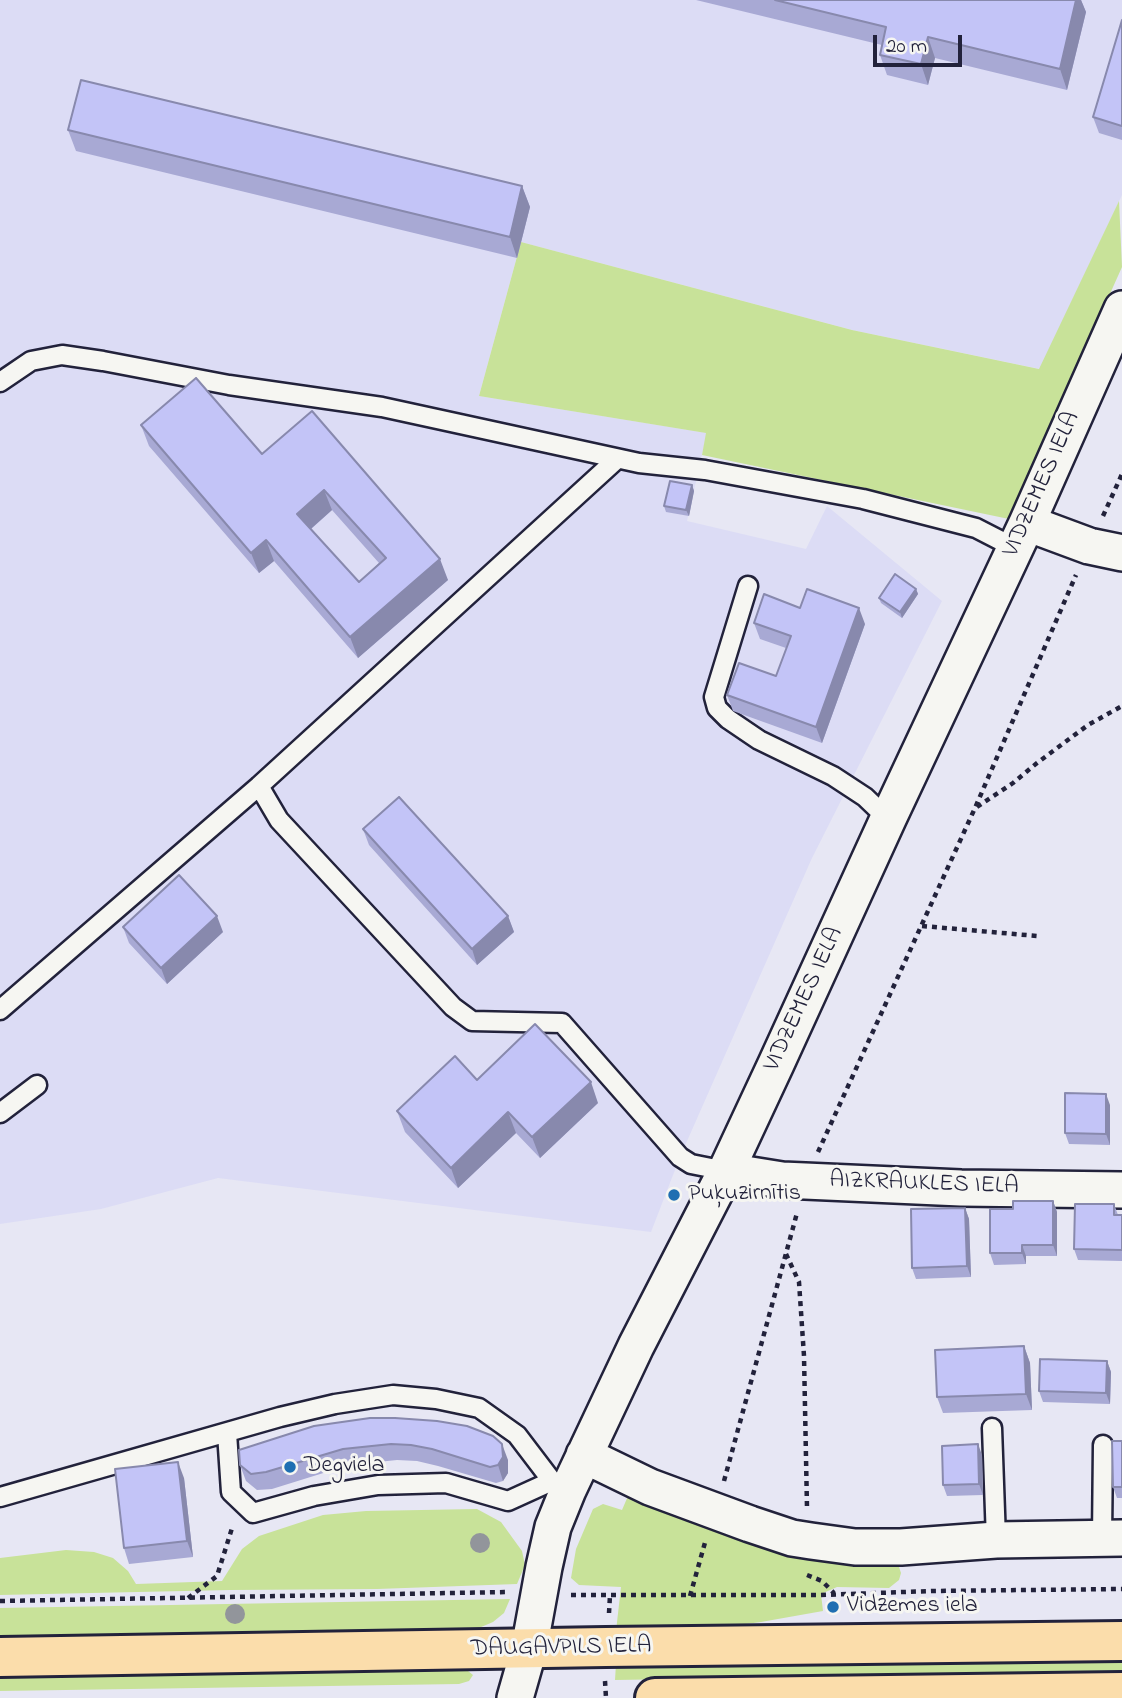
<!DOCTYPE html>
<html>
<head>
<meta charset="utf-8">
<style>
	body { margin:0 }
	#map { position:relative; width:1122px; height:1698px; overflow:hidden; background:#e7e7f4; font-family:"Indie Flower",sans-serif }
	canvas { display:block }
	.scale { position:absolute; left:873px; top:35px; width:89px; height:32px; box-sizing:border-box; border:4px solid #22223b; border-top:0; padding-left:9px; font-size:21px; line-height:24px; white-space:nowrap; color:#22223b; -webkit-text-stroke:5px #f6f6f2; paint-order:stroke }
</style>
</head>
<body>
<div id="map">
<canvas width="1122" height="1698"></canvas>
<div class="scale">20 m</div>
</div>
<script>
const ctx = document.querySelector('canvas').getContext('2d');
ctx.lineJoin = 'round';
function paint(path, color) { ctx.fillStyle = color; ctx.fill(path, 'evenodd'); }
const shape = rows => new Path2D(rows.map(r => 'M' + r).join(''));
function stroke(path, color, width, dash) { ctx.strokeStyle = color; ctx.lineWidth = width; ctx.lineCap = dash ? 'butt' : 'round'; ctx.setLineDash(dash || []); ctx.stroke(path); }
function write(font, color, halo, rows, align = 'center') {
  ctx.font = font + ' "Indie Flower",sans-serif'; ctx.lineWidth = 6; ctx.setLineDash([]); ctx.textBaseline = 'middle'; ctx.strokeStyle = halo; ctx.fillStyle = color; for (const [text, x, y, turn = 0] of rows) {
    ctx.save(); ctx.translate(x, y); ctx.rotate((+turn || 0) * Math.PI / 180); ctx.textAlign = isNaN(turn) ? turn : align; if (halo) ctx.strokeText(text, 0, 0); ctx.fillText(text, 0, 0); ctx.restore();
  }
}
paint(shape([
	[0,0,1122,0,1122,195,1040,369,852,330,521,242,479,396,707,433,687,521,806,549,827,506,942,601,812,858,680,1157,651,1232,218,1178,101,1209,0,1224]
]), '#dcdcf5');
paint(shape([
	[1119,201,1122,267,1009,519,702,455,706,433,479,396,521,242,852,330,1039,369],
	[628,1496,645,1498,835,1562,899,1567,901,1573,899,1580,889,1588,837,1587,821,1594,823,1611,761,1622,723,1627,616,1631,621,1587,579,1585,571,1578,576,1549,593,1509,603,1504,622,1510],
	[477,1509,501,1522,522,1551,525,1565,517,1584,377,1589,230,1590,0,1595,0,1558,66,1550,94,1552,113,1558,128,1571,136,1584,222,1581,242,1549,259,1536,323,1515,366,1511],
	[510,1599,504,1613,493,1622,474,1630,0,1642,0,1608],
	[1122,1656,1122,1672,615,1680,616,1664],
	[462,1666,473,1675,469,1681,459,1684,0,1691,0,1675]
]), '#c8e299');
const service = shape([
	[0,382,31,361,62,355,103,361,229,385,382,407,639,463,705,470,863,499,976,528,1015,548],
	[748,586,714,697,717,708,728,719,759,740,833,776,865,797,888,819],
	[259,786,279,820,453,1007,472,1021,562,1023,680,1157,691,1164,726,1171],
	[0,1010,259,786,617,459],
	[0,1113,37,1085],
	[992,1428,996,1540],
	[227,1433,231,1492,253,1513,314,1496,378,1485,446,1483,508,1501,552,1481],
	[0,1497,280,1417,335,1404,393,1395,436,1399,479,1408,517,1435,552,1481,568,1490],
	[1102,1538,1103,1445]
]);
const minor = shape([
	[1027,523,1089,546,1122,553],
	[726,1171,782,1180,805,1181,961,1188,1122,1190],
	[584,1455,650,1487,750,1524,792,1538,811,1541,855,1547,901,1547,996,1540,1122,1538],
	[515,1698,529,1649,544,1567,553,1527,568,1490,636,1346,726,1171,776,1064,888,819,1027,523,1122,309]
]);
const trunk = shape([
	[0,1657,606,1647,1122,1641],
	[655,1698,1122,1692]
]);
stroke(service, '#22223b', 23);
stroke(minor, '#22223b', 40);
stroke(trunk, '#22223b', 44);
stroke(shape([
	[1103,516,1122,474],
	[977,807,1013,783,1037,763,1088,725,1122,706],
	[922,926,1037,936],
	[818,1152,975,808,1076,575],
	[786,1254,799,1282,804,1356,807,1508],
	[724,1481,797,1213],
	[807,1575,822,1581,834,1593],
	[571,1595,821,1595,932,1591,1122,1589],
	[690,1596,706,1539],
	[188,1598,217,1576,233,1525],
	[0,1601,507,1592],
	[609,1613,610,1595],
	[605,1681,606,1698]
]), '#22223b', 4.5, [5, 5]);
stroke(service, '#f6f6f2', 18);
stroke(minor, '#f6f6f2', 35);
stroke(trunk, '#fbddab', 38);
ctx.fillStyle = '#92959b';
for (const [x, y] of [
	[480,1543],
	[235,1614]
]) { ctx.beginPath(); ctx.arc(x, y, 10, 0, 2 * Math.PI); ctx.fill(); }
paint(shape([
	[696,0,1081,0,1086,12,1067,90,935,58,928,85,887,75,880,55,882,45],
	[1122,20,1122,140,1099,133,1093,117],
	[68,130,522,186,530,207,517,258,76,151],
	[312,411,448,580,358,658,274,561,259,573,149,446,141,425,262,454],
	[332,510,379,563,359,582,311,529],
	[692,485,694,491,689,516,666,512,664,506],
	[916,589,918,594,902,618,881,603,879,598],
	[800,608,865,624,822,743,733,711,727,695,776,676,786,648,760,639,754,623],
	[363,829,508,916,514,932,477,965,369,845],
	[123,927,223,932,167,984,129,943],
	[477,1080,598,1103,540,1158,516,1133,458,1188,405,1132,397,1111],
	[1110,1105,1110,1145,1069,1144,1065,1133],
	[1053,1201,1057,1212,1057,1256,1026,1256,1026,1264,994,1265,990,1253,1013,1209],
	[1114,1204,1118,1215,1122,1215,1122,1261,1078,1260,1074,1249],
	[965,1208,969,1219,971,1277,916,1279,912,1268],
	[1024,1346,1030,1363,1032,1410,943,1413,937,1397],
	[1107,1361,1111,1372,1110,1404,1043,1402,1039,1391],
	[314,1426,508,1460,508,1473,503,1481,496,1483,438,1466,417,1461,397,1460,349,1465,272,1489,257,1490,246,1481,240,1465],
	[1122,1441,1122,1498,1117,1498,1113,1487],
	[982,1455,983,1495,947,1496,943,1485],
	[184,1478,193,1557,129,1564,124,1548]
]), '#a8a9d4');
paint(shape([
	[1076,0,1081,0,1086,12,1067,90,1060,69],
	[928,37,935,58,928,85,921,64],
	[522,186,530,207,517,258,510,237],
	[692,485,694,491,689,516,686,510],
	[324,490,332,510,305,534,297,514],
	[266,540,274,561,259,573,251,553],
	[440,559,448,580,358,658,350,637],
	[916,589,918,594,902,618,900,612],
	[859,608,865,624,822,743,816,727],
	[217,916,223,932,167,984,161,968],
	[508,916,514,932,477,965,472,949],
	[591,1082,598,1103,540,1158,532,1137],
	[1106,1094,1110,1105,1110,1145,1106,1134],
	[508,1112,516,1133,458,1188,451,1168],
	[1053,1201,1057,1212,1057,1256,1053,1245],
	[965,1208,969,1219,971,1277,967,1266],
	[1022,1245,1026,1256,1026,1264,1022,1253],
	[1024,1346,1030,1363,1032,1410,1026,1394],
	[1107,1361,1111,1372,1110,1404,1106,1393],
	[502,1444,508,1460,508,1473,503,1481,498,1465],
	[978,1444,982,1455,983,1495,979,1484],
	[178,1462,184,1478,193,1557,187,1541]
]), '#8889ad');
const building = shape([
	[775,0,1076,0,1060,69,928,37,921,64,880,55,886,27,775,0],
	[1122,20,1122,126,1093,117,1122,20],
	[81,80,522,186,510,237,68,130,81,80],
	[196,378,262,454,312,411,440,559,350,637,266,540,251,553,141,425,196,378],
	[324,490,386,558,359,582,297,514,324,490],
	[670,481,692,485,686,510,664,506,670,481],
	[895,574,916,589,900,612,879,598,895,574],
	[807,589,859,608,816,727,727,695,739,663,776,676,791,636,754,623,764,594,800,608,807,589],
	[399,797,508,916,472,949,363,829,399,797],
	[179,875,217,916,161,968,123,927,179,875],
	[535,1024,591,1082,532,1137,508,1112,451,1168,397,1111,455,1056,477,1080,535,1024],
	[1065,1093,1106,1094,1106,1134,1065,1133,1065,1093],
	[1013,1201,1053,1201,1053,1245,1022,1245,1022,1253,990,1253,990,1209,1013,1209,1013,1201],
	[1075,1204,1114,1204,1114,1215,1122,1215,1122,1250,1074,1249,1075,1204],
	[965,1208,967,1266,912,1268,911,1209,965,1208],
	[1024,1346,1026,1394,937,1397,935,1350,1024,1346],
	[1040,1359,1107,1361,1106,1393,1039,1391,1040,1359],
	[370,1418,395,1418,437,1421,467,1426,493,1436,502,1444,503,1457,498,1465,490,1467,432,1449,411,1445,391,1444,343,1449,266,1472,251,1474,240,1465,239,1450,314,1426,370,1418],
	[1112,1441,1122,1441,1122,1487,1113,1487,1112,1441],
	[978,1444,979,1484,943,1485,942,1446,978,1444],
	[178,1462,187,1541,124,1548,115,1469,178,1462]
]);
paint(building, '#c3c4f7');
stroke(building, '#8889ad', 2);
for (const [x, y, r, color] of [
	[674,1195,7,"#1f6fb2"],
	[290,1467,7,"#1f6fb2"],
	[833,1607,7,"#1f6fb2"]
]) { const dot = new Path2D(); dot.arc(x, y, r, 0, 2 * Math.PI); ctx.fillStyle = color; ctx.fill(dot); stroke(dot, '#f6f6f2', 2.5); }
write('24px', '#22223b', '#f6f6f2', [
	["VIDZEMES IELA",1043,485,-66],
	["VIDZEMES IELA",805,1000,-65],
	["AIZKRAUKLES IELA",924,1185,2],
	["DAUGAVPILS IELA",561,1649,-1]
]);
write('24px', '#22223b', '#f6f6f2', [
	["Puķuzirnītis",688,1195],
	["Degviela",304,1467],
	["Vidzemes iela",847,1607]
], 'left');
</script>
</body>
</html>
